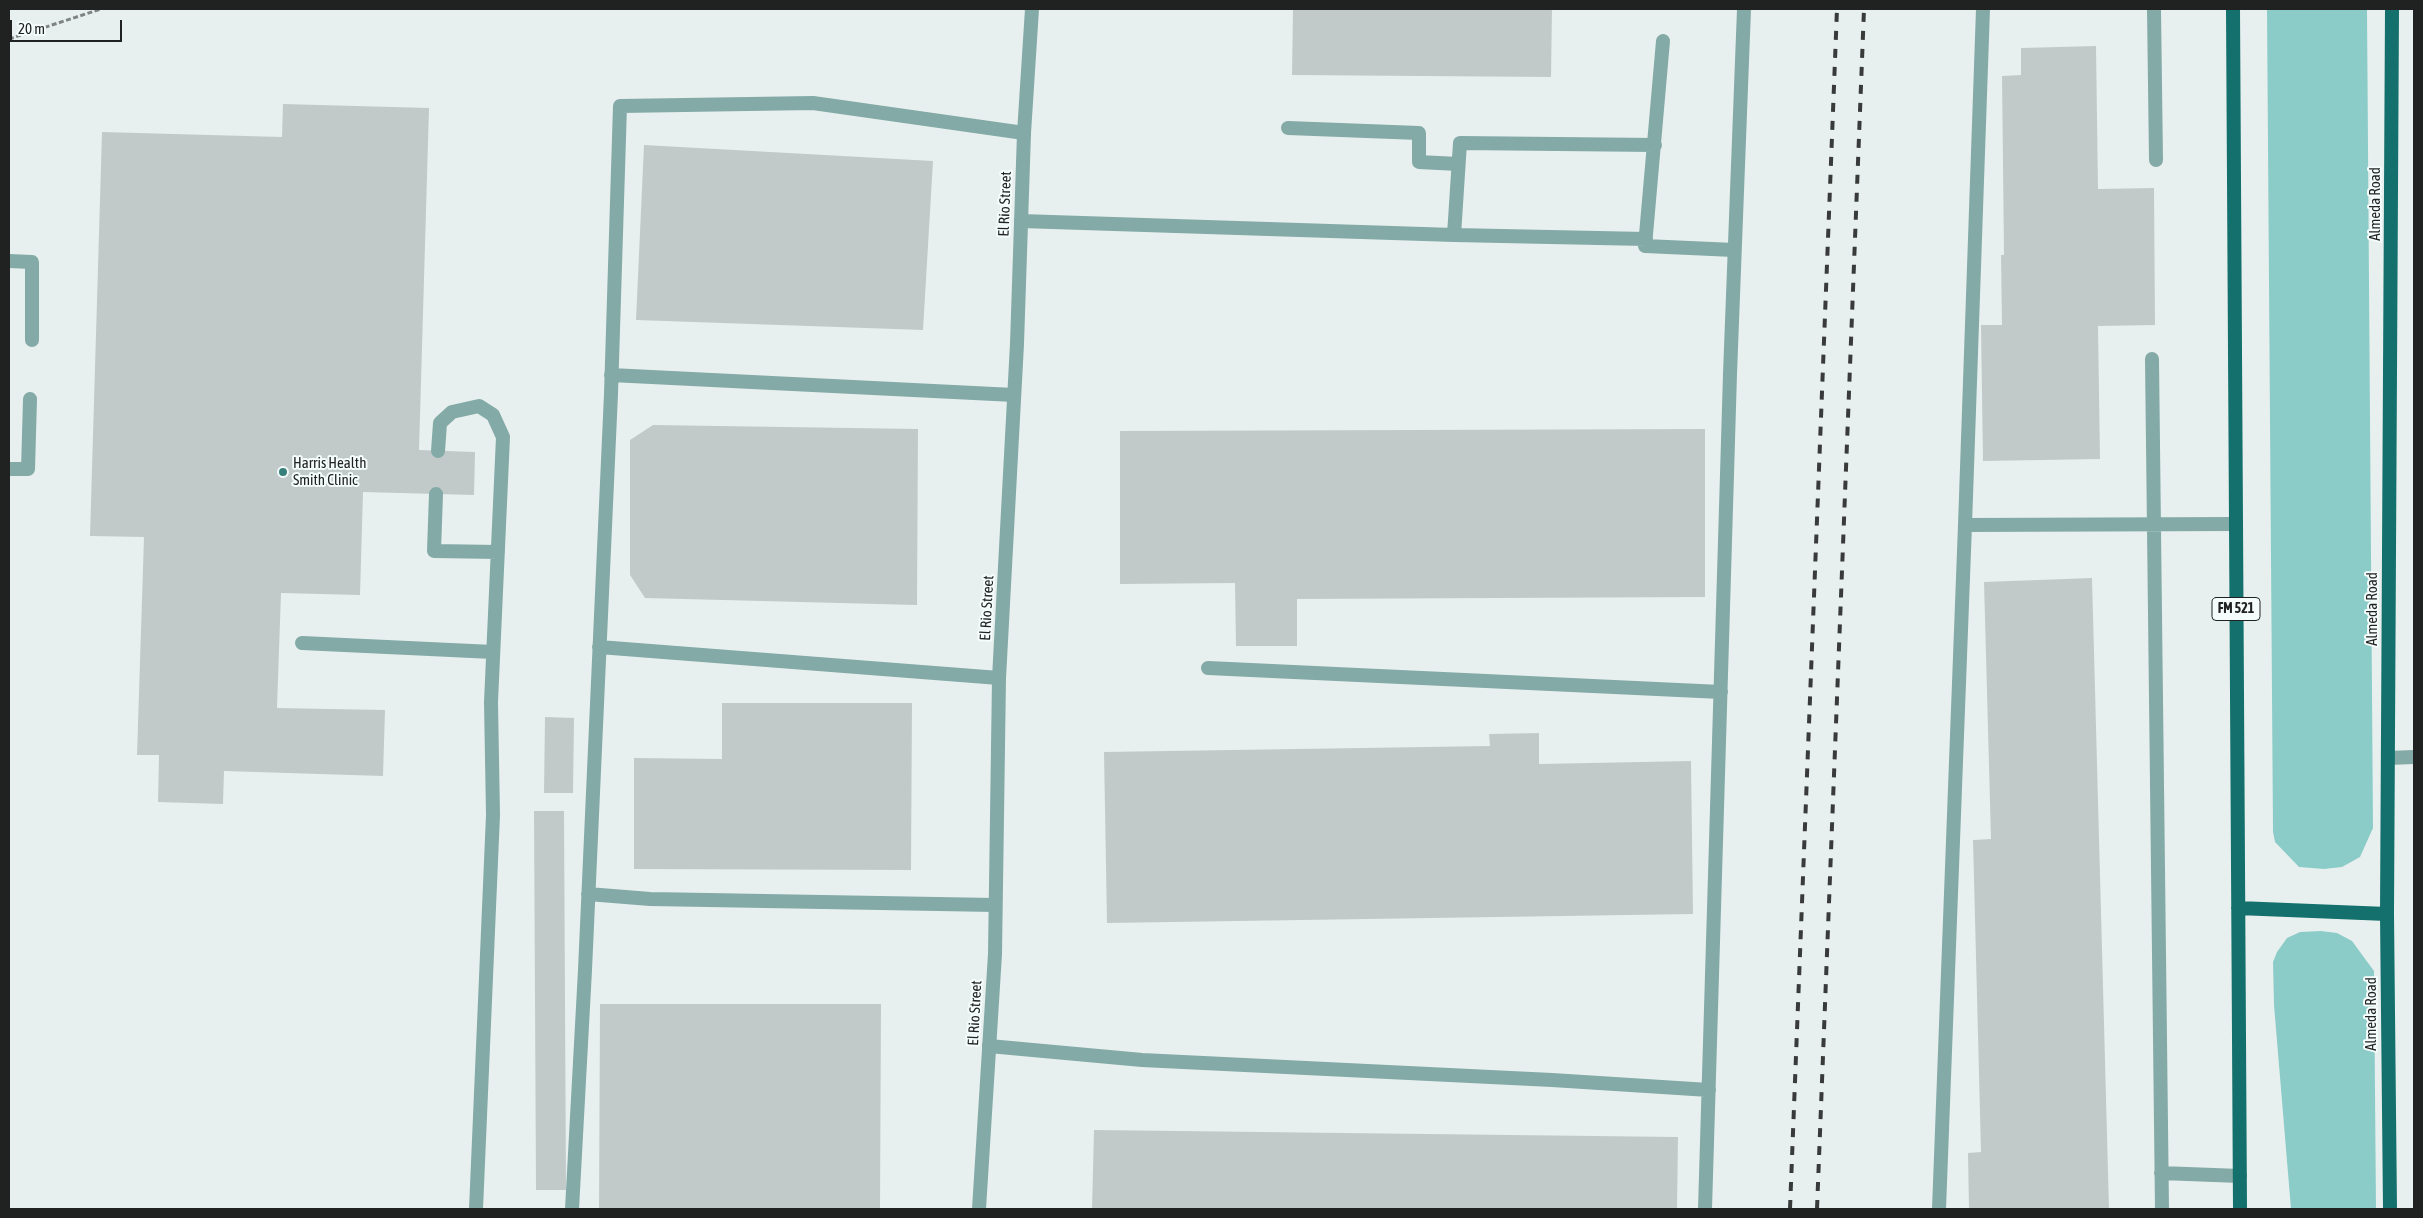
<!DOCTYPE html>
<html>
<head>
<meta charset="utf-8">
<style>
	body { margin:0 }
	#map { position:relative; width:2423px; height:1218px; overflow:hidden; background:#e8f0ef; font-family:"Asap Condensed",sans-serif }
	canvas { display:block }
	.frame { position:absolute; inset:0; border:10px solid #202222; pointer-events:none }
	.scale { position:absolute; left:10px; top:20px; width:112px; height:22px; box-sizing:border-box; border:2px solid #202222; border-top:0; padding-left:6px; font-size:15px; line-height:18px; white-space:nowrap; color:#202222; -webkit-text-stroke:4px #f5fdfc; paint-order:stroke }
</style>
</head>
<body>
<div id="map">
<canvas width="2423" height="1218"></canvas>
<div class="frame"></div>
<div class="scale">20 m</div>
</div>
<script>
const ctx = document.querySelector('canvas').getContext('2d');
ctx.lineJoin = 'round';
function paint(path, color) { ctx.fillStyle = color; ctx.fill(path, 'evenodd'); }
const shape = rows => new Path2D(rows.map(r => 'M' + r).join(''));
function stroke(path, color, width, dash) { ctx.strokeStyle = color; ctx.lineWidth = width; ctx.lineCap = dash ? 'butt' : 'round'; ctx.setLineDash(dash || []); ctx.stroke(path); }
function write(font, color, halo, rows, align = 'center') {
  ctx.font = font + ' "Asap Condensed",sans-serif'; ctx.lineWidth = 4; ctx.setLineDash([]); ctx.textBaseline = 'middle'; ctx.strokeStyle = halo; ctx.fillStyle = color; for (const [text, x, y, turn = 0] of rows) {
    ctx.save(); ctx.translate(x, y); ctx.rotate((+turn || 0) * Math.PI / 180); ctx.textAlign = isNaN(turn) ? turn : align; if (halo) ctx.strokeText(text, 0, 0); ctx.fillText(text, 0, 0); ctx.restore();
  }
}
paint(shape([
	[2267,9,2367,9,2373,828,2360,857,2342,867,2324,869,2299,867,2275,842,2273,832],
	[2321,931,2337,933,2352,941,2374,971,2376,1209,2291,1209,2274,1005,2273,962,2277,952,2287,938,2300,932]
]), '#8cccc8');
paint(shape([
	[1293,9,1552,9,1551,77,1292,75],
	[2096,46,2098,189,2154,188,2155,325,2098,326,2100,459,1983,461,1981,325,2002,325,2001,255,2004,255,2002,76,2021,75,2021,48],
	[283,104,429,108,419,450,475,452,474,495,363,492,360,595,281,593,277,708,385,710,383,776,224,771,223,804,158,802,159,755,137,755,144,537,90,536,102,132,282,137],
	[644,145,933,161,923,330,636,320],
	[653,425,918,429,917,605,645,598,630,575,630,440],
	[1705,429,1705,597,1297,599,1297,646,1236,646,1235,583,1120,584,1120,431],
	[2092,578,2109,1209,1969,1209,1968,1153,1981,1152,1973,840,1991,839,1984,582],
	[722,703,912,703,911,870,634,869,634,758,722,759],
	[545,717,574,718,573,793,544,793],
	[1539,733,1539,764,1691,761,1693,914,1107,923,1104,752,1490,746,1489,734],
	[534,811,564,811,566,1190,536,1190],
	[600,1004,881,1004,880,1209,599,1209],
	[1094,1130,1678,1137,1677,1209,1092,1209]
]), '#c2cac9');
stroke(shape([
	[9,39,101,9]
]), '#7f8483', 3, [5, 2.5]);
stroke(shape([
	[2154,9,2156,160],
	[1663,41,1645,246,1734,250],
	[1288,128,1419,133,1419,162,1458,164],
	[1021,221,1454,235],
	[1646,239,1454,235,1460,143,1655,145],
	[9,261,32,262,32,340],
	[2152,359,2162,1209],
	[611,375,1014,395],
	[438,451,440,423,452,412,479,406,493,415,503,437,491,702,493,815,476,1209],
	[9,469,28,469,30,399],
	[436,494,434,551,498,552],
	[1965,525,1983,9],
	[302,643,493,652],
	[599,647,999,678],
	[1208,668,1721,692],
	[2388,758,2414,757],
	[588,894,650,899,995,905],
	[989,1046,1142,1060,1552,1080,1709,1090],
	[2161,1173,2240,1176],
	[572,1209,585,970,611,394,620,106,813,103,1024,133],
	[1705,1209,1730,374,1744,9],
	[1939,1209,1965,525,2236,524]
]), '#83aaa7', 14);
stroke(shape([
	[979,1209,995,954,999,678,1017,344,1024,133,1032,9]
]), '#83aaa7', 14);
stroke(shape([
	[2233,9,2240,1209],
	[2238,908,2387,914],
	[2390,1209,2387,914,2392,9]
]), '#14706c', 14);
stroke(shape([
	[1790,1209,1837,9],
	[1817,1209,1864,9]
]), '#393b3b', 4, [9, 9]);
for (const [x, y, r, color] of [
	[283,472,5,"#377f7b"]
]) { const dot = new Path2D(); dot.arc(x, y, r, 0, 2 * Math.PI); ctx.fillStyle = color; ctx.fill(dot); stroke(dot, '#f5fdfc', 2); }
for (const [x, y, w] of [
	[2236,609,48]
]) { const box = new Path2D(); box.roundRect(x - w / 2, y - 11.5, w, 23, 4); ctx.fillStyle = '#f5fdfc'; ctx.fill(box); stroke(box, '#202222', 1); }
write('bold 14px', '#202222', null, [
	["FM 521",2236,609]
]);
write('15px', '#202222', '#f5fdfc', [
	["El Rio Street",1005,204,-88],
	["Almeda Road",2375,204,-90],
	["El Rio Street",987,608,-87],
	["Almeda Road",2372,609,-90],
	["El Rio Street",975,1013,-87],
	["Almeda Road",2371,1014,-90]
]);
write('15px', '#202222', '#f5fdfc', [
	["Harris Health",293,463],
	["Smith Clinic",293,480]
], 'left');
</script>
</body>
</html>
